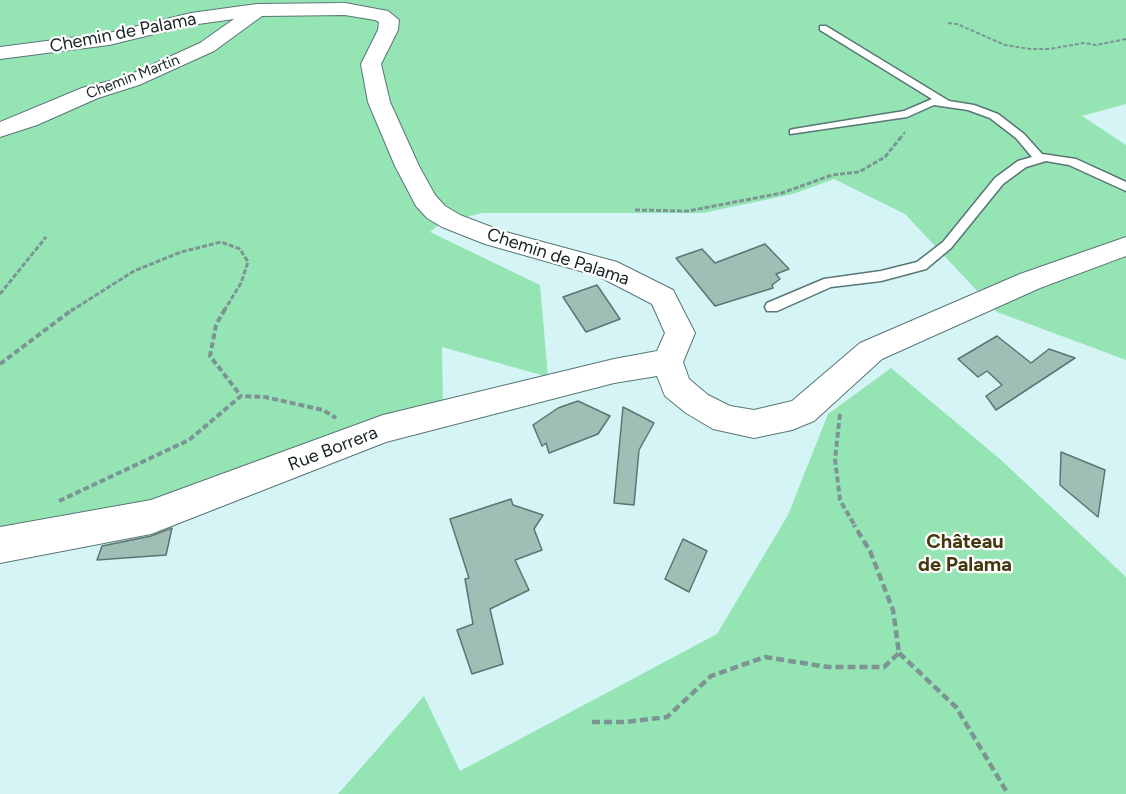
<!DOCTYPE html>
<html>
<head>
<meta charset="utf-8">
<style>
	body { margin:0 }
	canvas { display:block; background:#d4f4f5 }
</style>
</head>
<body>
<canvas width="1126" height="794"></canvas>
<script>
const ctx = document.querySelector('canvas').getContext('2d');
ctx.lineJoin = 'round';
function paint(path, color) { ctx.fillStyle = color; ctx.fill(path, 'evenodd'); }
const shape = rows => new Path2D(rows.map(r => 'M' + r).join(''));
function stroke(path, color, width, dash) { ctx.strokeStyle = color; ctx.lineWidth = width; ctx.lineCap = dash ? 'butt' : 'round'; ctx.setLineDash(dash || []); ctx.stroke(path); }
function write(font, color, halo, rows, align = 'center') {
  ctx.font = font + ' Figtree,sans-serif'; ctx.lineWidth = 4.5; ctx.setLineDash([]); ctx.textBaseline = 'middle'; ctx.strokeStyle = halo; ctx.fillStyle = color; for (const [text, x, y, turn = 0] of rows) {
    ctx.save(); ctx.translate(x, y); ctx.rotate((+turn || 0) * Math.PI / 180); ctx.textAlign = isNaN(turn) ? turn : align; if (halo) ctx.strokeText(text, 0, 0); ctx.fillText(text, 0, 0); ctx.restore();
  }
}
paint(shape([
	[0,0,1126,0,1126,104,1082,116,1126,145,1126,360,997,312,905,214,834,179,793,194,703,213,482,213,440,224,430,232,540,285,548,377,442,347,443,408,181,498,0,540],
	[891,368,1000,459,1126,577,1126,794,338,794,424,696,460,771,717,634,788,515,828,414]
]), '#95e4b4');
const building = shape([
	[765,244,789,269,776,274,780,279,772,285,773,288,715,306,676,258,702,249,715,263,765,244],
	[597,285,620,319,586,332,563,297,597,285],
	[997,336,1031,363,1049,349,1075,358,996,410,986,396,1002,385,987,371,978,377,958,359,997,336],
	[578,401,610,416,598,434,549,453,546,443,542,446,533,425,558,408,578,401],
	[623,407,654,423,639,450,634,505,614,503,623,407],
	[1061,452,1105,470,1098,517,1060,485,1061,452],
	[511,499,513,505,543,515,534,529,542,550,515,560,529,590,490,609,503,664,472,674,457,630,473,624,465,579,469,578,450,519,511,499],
	[172,528,166,555,97,560,102,546,151,536,172,528],
	[683,539,707,551,689,592,665,579,683,539]
]);
paint(building, '#a1beb6');
stroke(building, '#5b766f', 1.5);
const lane = shape([
	[820,26,826,26,949,101,974,105,998,114,1024,134,1042,154,1076,159,1126,182,1126,191,1069,165,1046,161,1026,167,1003,184,951,248,926,269,881,281,831,287,777,311,767,311,765,307,767,303,824,279,881,271,917,262,943,242,995,178,1018,161,1032,157,1016,138,990,118,968,110,934,105,907,117,790,134,790,130,794,129,904,111,932,99,820,30,820,26]
]);
const street = shape([
	[345,3,388,11,399,20,398,30,381,64,390,102,419,166,435,195,445,206,460,215,502,231,617,262,673,290,695,333,683,362,689,379,708,395,730,406,754,410,792,401,860,343,1020,274,1126,237,1126,256,1040,288,882,359,814,421,792,430,754,438,713,429,686,413,665,396,657,376,614,383,386,442,151,534,0,563,0,527,151,500,383,415,614,359,657,351,665,333,652,304,598,276,485,244,442,227,427,218,416,206,395,166,368,102,361,64,378,30,379,22,375,20,345,15,262,16,214,51,139,85,98,98,37,125,0,137,0,122,82,88,125,77,200,43,234,19,191,25,109,45,0,59,0,47,109,33,191,13,257,4,345,3]
]);
stroke(lane, '#597677', 3);
stroke(street, '#597677', 2);
stroke(shape([
	[948,23,957,24,1005,45,1030,49,1049,49,1084,43,1096,45,1126,39],
	[900,139,905,132]
]), '#7d9495', 2, [4, 2]);
stroke(shape([
	[635,210,688,211,782,193,832,175,859,172,885,157,901,137],
	[0,294,46,237],
	[71,311,134,271,181,252,221,242,240,249,248,262,241,283,224,311]
]), '#7d9495', 3, [5, 2]);
stroke(shape([
	[225,309,216,325,210,356,241,396],
	[0,364,73,309],
	[840,414,835,459,840,500,855,526],
	[59,501,189,440,241,396,265,397,323,410,336,418]
]), '#7d9495', 4, [6, 3]);
stroke(shape([
	[899,653,956,707,1008,794],
	[592,722,626,722,667,717,711,676,765,657,828,667,884,667,899,653,893,610,870,551,854,525]
]), '#7d9495', 4.5, [8, 4]);
paint(lane, '#fff');
paint(street, '#fff');
write('15px', '#172323', '#fff', [
	["Chemin Martin",133,77,-21]
]);
write('18px', '#172323', '#fff', [
	["Chemin de Palama",123,33,-11],
	["Chemin de Palama",558,257,18],
	["Rue Borrera",333,449,-21]
]);
write('bold 20px', '#43380e', '#fff', [
	["Château",965,542],
	["de Palama",965,565]
]);
</script>
</body>
</html>
